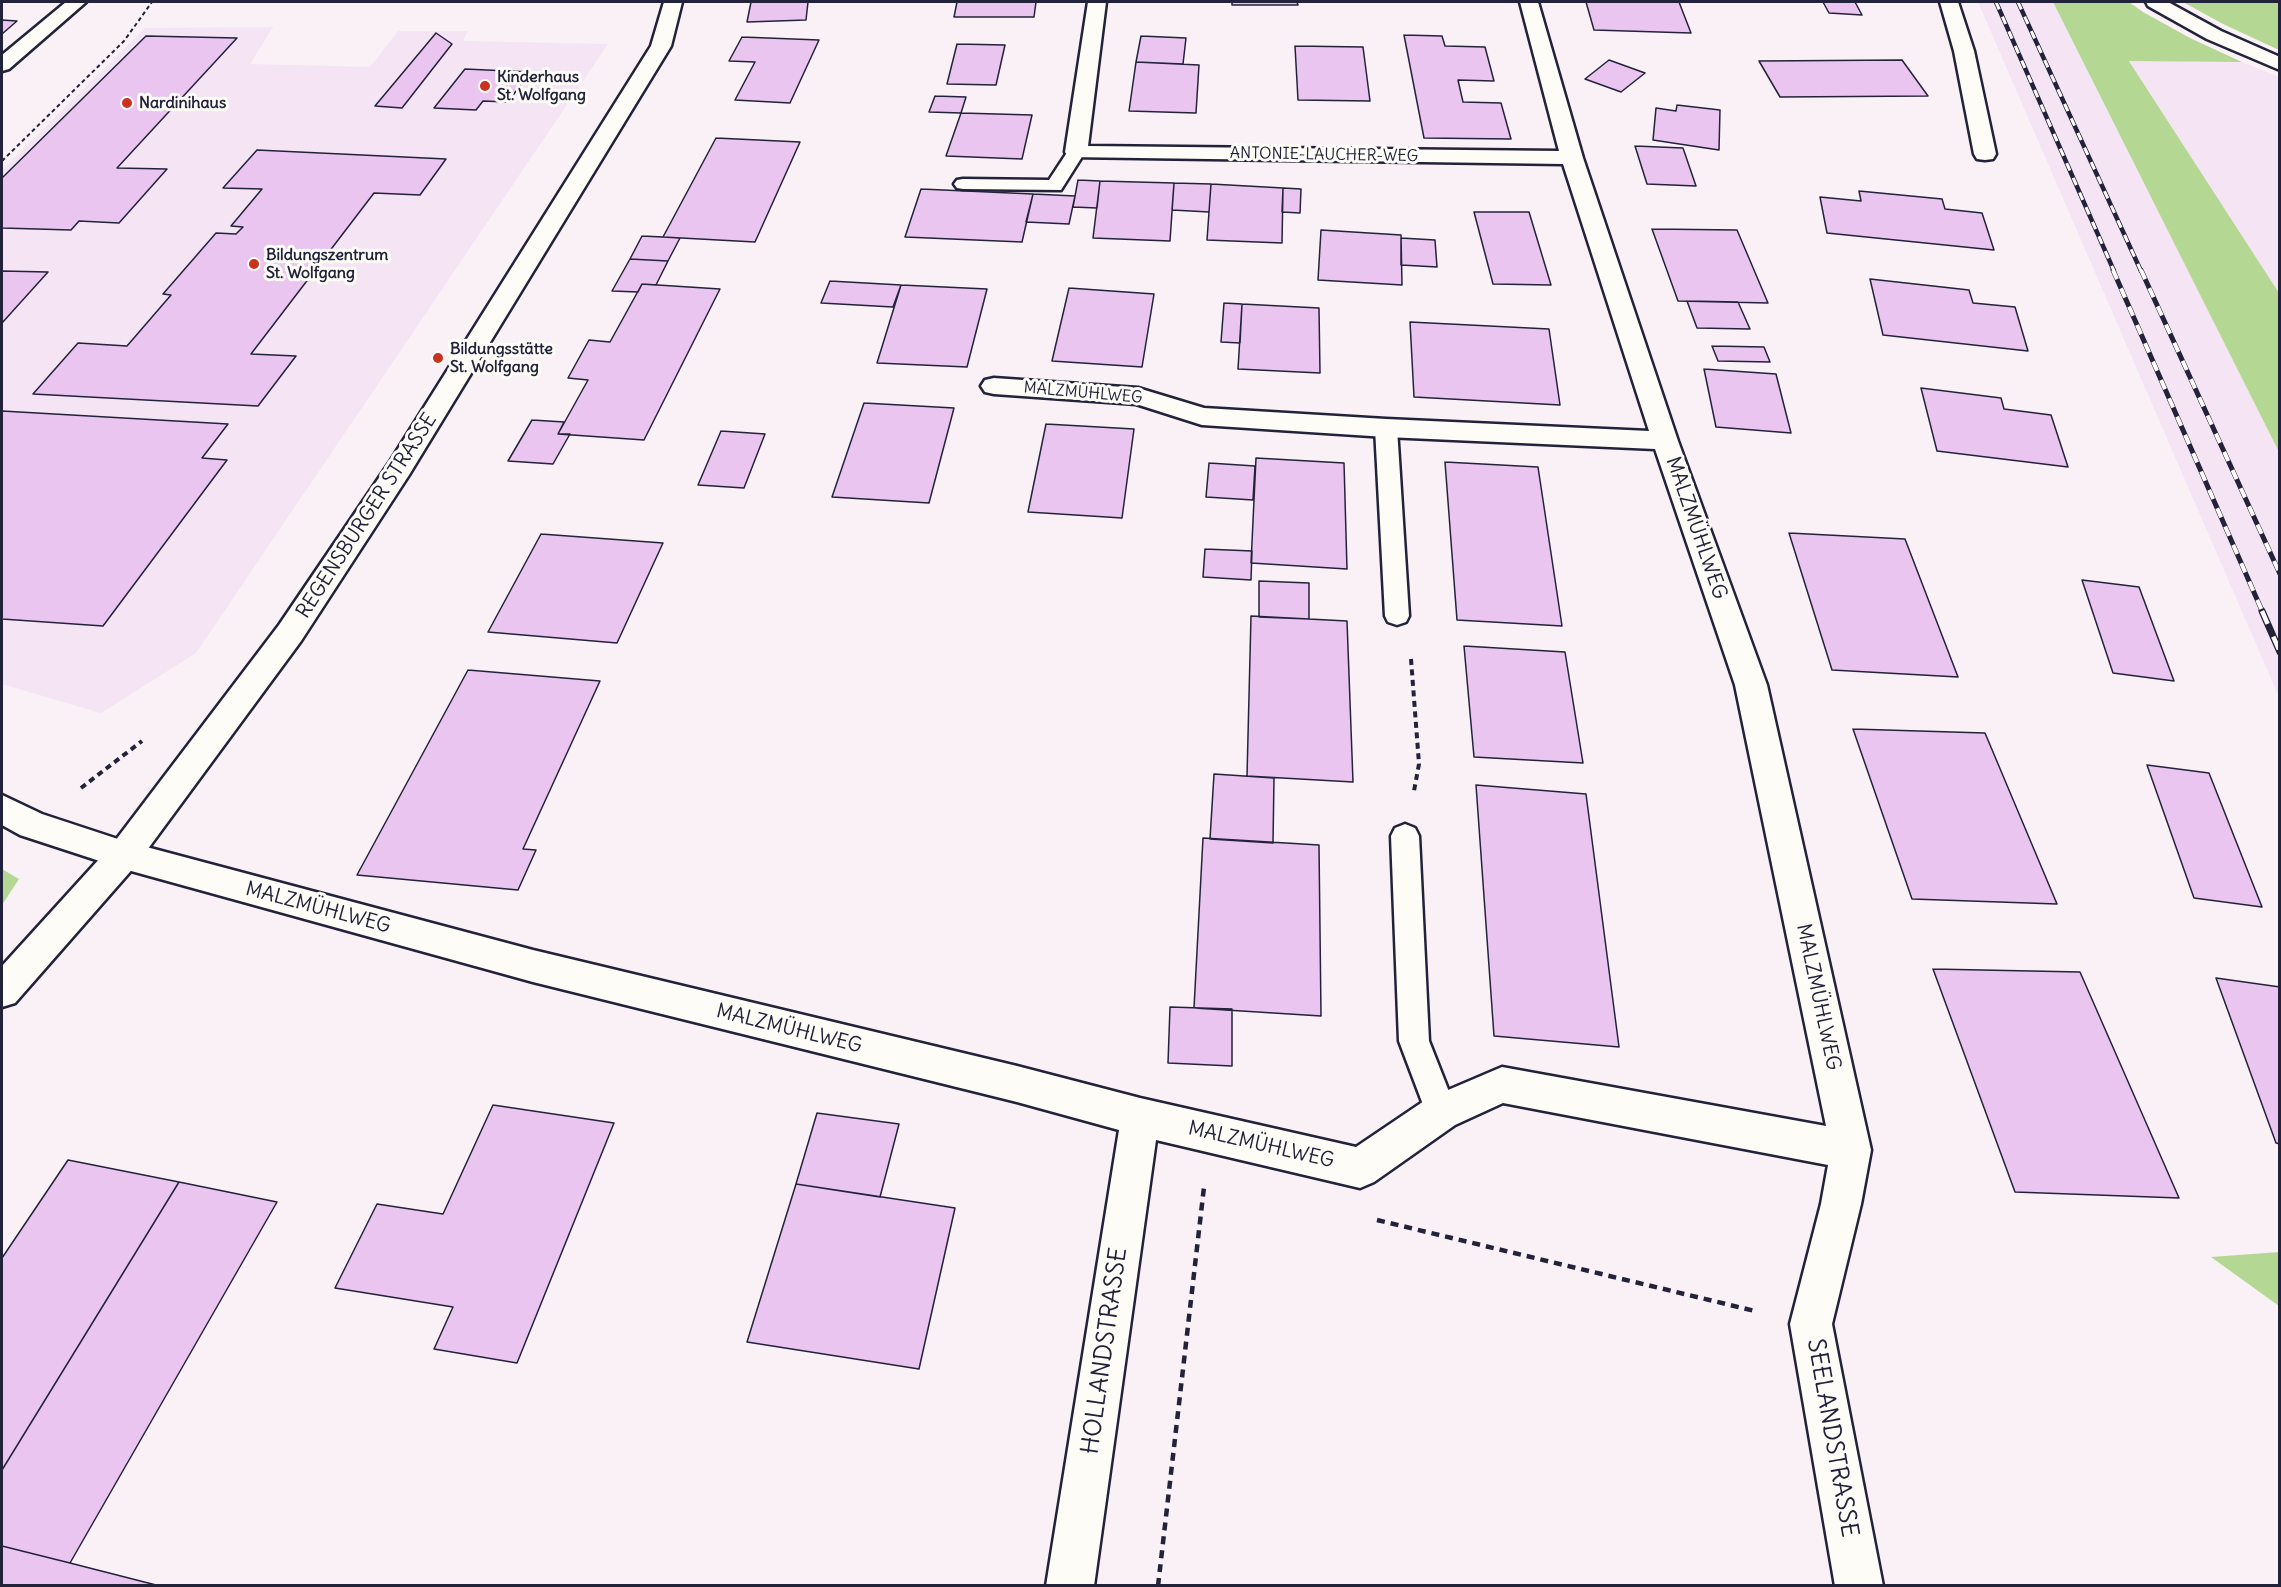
<!DOCTYPE html>
<html>
<head>
<meta charset="utf-8">
<style>
	body { margin:0 }
	#map { position:relative; width:2281px; height:1587px; overflow:hidden; background:#f9f1f6; font-family:Delius,sans-serif }
	canvas { display:block }
	.frame { position:absolute; inset:0; border:3px solid #22223b; pointer-events:none }
</style>
</head>
<body>
<div id="map">
<canvas width="2281" height="1587"></canvas>
<div class="frame"></div>
</div>
<script>
const ctx = document.querySelector('canvas').getContext('2d');
ctx.lineJoin = 'round';
function paint(path, color) { ctx.fillStyle = color; ctx.fill(path, 'evenodd'); }
const shape = rows => new Path2D(rows.map(r => 'M' + r).join(''));
function stroke(path, color, width, dash) { ctx.strokeStyle = color; ctx.lineWidth = width; ctx.lineCap = dash ? 'butt' : 'round'; ctx.setLineDash(dash || []); ctx.stroke(path); }
function write(font, color, halo, rows, align = 'center') {
  ctx.font = font + ' Delius,sans-serif'; ctx.lineWidth = 6; ctx.setLineDash([]); ctx.textBaseline = 'middle'; ctx.strokeStyle = halo; ctx.fillStyle = color; for (const [text, x, y, turn = 0] of rows) {
    ctx.save(); ctx.translate(x, y); ctx.rotate((+turn || 0) * Math.PI / 180); ctx.textAlign = isNaN(turn) ? turn : align; if (halo) ctx.strokeText(text, 0, 0); ctx.fillText(text, 0, 0); ctx.restore();
  }
}
paint(shape([
	[1978,2,2053,2,2279,452,2279,697],
	[273,27,250,64,370,67,398,31,468,31,463,41,608,44,196,653,101,713,2,684,2,170,145,28],
	[2129,60,2242,62,2279,77,2279,293]
]), '#f4e4f4');
paint(shape([
	[2053,2,2129,2,2143,12,2190,38,2242,62,2129,61,2279,293,2279,452],
	[2183,2,2279,2,2279,50,2223,24],
	[2,869,19,879,2,905],
	[2279,1252,2279,1306,2211,1257]
]), '#b4d893');
const building = shape([
	[751,2,808,2,806,20,747,22,751,2],
	[957,2,1036,2,1034,17,954,17,957,2],
	[1232,2,1297,2,1298,5,1232,5,1232,2],
	[1586,2,1679,2,1691,33,1594,30,1586,2],
	[1823,2,1855,2,1862,15,1829,13,1823,2],
	[2,20,17,21,2,34,2,20],
	[436,33,452,44,402,108,375,106,436,33],
	[1404,35,1442,36,1445,46,1485,47,1494,81,1458,80,1463,102,1501,103,1511,139,1424,138,1404,35],
	[146,36,237,38,117,168,167,169,119,223,79,221,71,230,2,228,2,178,146,36],
	[1141,36,1186,38,1183,64,1136,62,1141,36],
	[742,37,819,40,790,103,735,100,755,62,729,61,742,37],
	[957,44,1005,45,996,85,947,84,957,44],
	[1295,46,1363,47,1370,101,1298,100,1295,46],
	[1609,60,1645,73,1621,92,1585,79,1609,60],
	[1902,60,1928,96,1780,97,1759,61,1902,60],
	[1136,62,1199,65,1196,113,1129,111,1136,62],
	[465,69,530,72,508,102,483,101,476,110,434,108,465,69],
	[935,96,966,97,961,113,929,112,935,96],
	[1677,105,1720,110,1719,150,1653,140,1656,108,1676,111,1677,105],
	[961,113,1032,115,1022,159,946,156,961,113],
	[716,138,800,142,755,242,663,237,716,138],
	[1635,146,1683,148,1696,186,1647,184,1635,146],
	[257,150,446,159,420,195,374,193,251,354,296,356,258,406,33,394,78,343,127,346,171,295,163,294,216,233,236,234,243,227,231,226,262,189,223,188,257,150],
	[1078,180,1100,181,1097,208,1073,207,1078,180],
	[1100,181,1174,183,1170,241,1093,238,1100,181],
	[1174,183,1211,184,1209,212,1172,210,1174,183],
	[1211,184,1283,188,1282,243,1207,240,1211,184],
	[1283,188,1301,189,1300,213,1282,212,1283,188],
	[921,189,1033,194,1022,242,905,237,921,189],
	[1859,191,1942,199,1945,209,1982,213,1994,250,1827,233,1820,197,1861,201,1859,191],
	[1033,194,1075,196,1069,224,1026,222,1033,194],
	[1474,212,1529,212,1551,285,1493,284,1474,212],
	[1652,229,1737,230,1768,303,1678,301,1652,229],
	[1321,230,1401,235,1402,285,1318,280,1321,230],
	[642,236,663,237,680,238,668,261,630,259,642,236],
	[1401,238,1435,240,1437,267,1401,265,1401,238],
	[630,259,668,261,656,285,642,284,638,292,612,291,630,259],
	[2,271,48,272,2,323,2,271],
	[1870,279,1969,290,1973,303,2015,307,2028,351,1883,335,1870,279],
	[830,281,901,285,893,307,821,303,830,281],
	[642,284,720,289,644,440,558,434,588,380,568,378,589,340,610,342,642,284],
	[901,285,987,289,967,367,877,363,901,285],
	[1069,288,1154,294,1142,367,1052,361,1069,288],
	[1687,301,1738,302,1750,329,1697,328,1687,301],
	[1224,303,1242,304,1240,343,1221,342,1224,303],
	[1242,304,1319,308,1320,373,1238,369,1242,304],
	[1410,322,1549,329,1560,405,1414,397,1410,322],
	[1712,346,1764,347,1770,362,1718,361,1712,346],
	[1704,369,1776,374,1791,433,1716,427,1704,369],
	[1921,388,2001,398,2004,409,2051,415,2068,467,1937,451,1921,388],
	[864,403,954,408,929,503,832,497,864,403],
	[2,411,228,424,202,458,227,460,103,626,2,619,2,411],
	[532,420,564,422,558,434,570,434,553,464,508,461,532,420],
	[1046,424,1134,429,1122,518,1028,512,1046,424],
	[721,431,765,434,744,488,698,485,721,431],
	[1256,458,1344,463,1347,569,1251,563,1256,458],
	[1445,462,1538,467,1562,626,1457,620,1445,462],
	[1209,463,1255,466,1253,500,1206,497,1209,463],
	[1789,533,1905,539,1958,677,1832,670,1789,533],
	[541,534,663,543,617,643,488,632,541,534],
	[1205,549,1252,551,1251,580,1203,577,1205,549],
	[2082,580,2139,587,2174,681,2113,673,2082,580],
	[1259,581,1309,583,1309,619,1259,617,1259,581],
	[1251,616,1347,621,1353,782,1247,776,1251,616],
	[1464,646,1565,652,1583,763,1474,757,1464,646],
	[468,670,600,681,523,849,536,850,518,890,357,875,468,670],
	[1853,729,1985,733,2057,904,1912,899,1853,729],
	[2147,765,2209,773,2262,907,2194,898,2147,765],
	[1214,774,1274,778,1273,843,1210,839,1214,774],
	[1476,785,1586,794,1619,1047,1494,1036,1476,785],
	[1203,838,1319,845,1321,1016,1194,1008,1203,838],
	[1933,969,2080,972,2179,1198,2015,1192,1933,969],
	[2216,978,2280,987,2280,1144,2276,1143,2216,978],
	[1170,1007,1232,1009,1232,1066,1168,1063,1170,1007],
	[493,1105,614,1123,517,1363,434,1349,453,1307,335,1288,377,1204,443,1214,493,1105],
	[817,1113,899,1124,880,1197,796,1184,817,1113],
	[68,1160,179,1182,2,1470,2,1258,68,1160],
	[179,1182,277,1202,70,1563,2,1546,2,1470,179,1182],
	[796,1184,955,1208,919,1369,747,1342,796,1184],
	[2,1546,70,1563,160,1586,2,1586,2,1546]
]);
paint(building, '#eac5f0');
stroke(building, '#22223b', 1.5);
const lane = shape([
	[1076,147,1082,148,1085,152,1061,190,963,189,957,188,954,184,957,180,963,179,1049,180,1070,148,1076,147],
	[1386,421,1394,423,1397,428,1409,616,1406,622,1397,625,1388,622,1385,616,1375,428,1378,423,1386,421],
	[1405,824,1415,828,1419,836,1429,1041,1457,1112,1452,1123,1441,1127,1430,1123,1399,1041,1391,836,1395,828,1405,824]
]);
const street = shape([
	[66,2,86,2,9,69,2,71,2,55,66,2],
	[1088,2,1106,2,1088,146,1559,151,1520,2,1538,2,1583,158,1678,441,1767,685,1871,1150,1861,1204,1832,1324,1883,1586,1835,1586,1790,1324,1821,1204,1828,1165,1503,1103,1455,1125,1374,1182,1360,1188,1156,1140,1094,1586,1046,1586,1119,1130,1017,1102,533,982,124,869,20,835,2,825,2,795,42,814,124,841,533,950,1017,1066,1140,1098,1356,1147,1427,1099,1502,1067,1826,1126,1735,685,1655,449,1386,437,1202,425,1136,404,994,394,985,392,981,386,985,380,994,378,1138,388,1204,408,1386,419,1649,431,1563,164,1068,157,1065,152,1088,2],
	[1940,2,1958,2,1974,51,1996,154,1993,159,1985,160,1977,159,1974,154,1954,51,1940,2],
	[2146,2,2168,2,2221,31,2280,57,2280,70,2207,39,2148,6,2146,2]
]);
const secondary = shape([
	[664,2,682,2,671,46,409,475,301,641,136,865,15,1003,2,1007,2,966,112,845,279,625,389,463,651,46,664,2]
]);
stroke(lane, '#22223b', 5);
stroke(street, '#22223b', 5);
stroke(secondary, '#22223b', 5);
stroke(shape([
	[2,161,124,41,152,2]
]), '#22223b', 2, [4, 3]);
stroke(shape([
	[1411,659,1419,764,1414,791],
	[81,788,142,741]
]), '#22223b', 4, [6, 4.5]);
stroke(shape([
	[1377,1220,1755,1311],
	[1158,1586,1204,1187]
]), '#22223b', 4.5, [8, 6]);
paint(lane, '#fdfcf7');
paint(street, '#fdfcf7');
paint(secondary, '#fdfcf7');
const railFar2 = shape([
	[1996,2,2114,271],
	[2018,2,2141,271]
]);
const railFar1 = shape([
	[2113,270,2263,613],
	[2141,270,2280,574]
]);
const rail = shape([
	[2262,611,2280,652]
]);
stroke(railFar2, '#22223b', 4.5);
stroke(railFar1, '#22223b', 5);
stroke(rail, '#22223b', 7);
stroke(railFar2, '#fdfcf7', 3, [8]);
stroke(railFar1, '#fdfcf7', 4, [10]);
stroke(rail, '#fdfcf7', 4.5, [14]);
for (const [x, y, r, color] of [
	[485,86,6,"#c8321e"],
	[127,103,6,"#c8321e"],
	[254,264,6,"#c8321e"],
	[438,358,6,"#c8321e"]
]) { const dot = new Path2D(); dot.arc(x, y, r, 0, 2 * Math.PI); ctx.fillStyle = color; ctx.fill(dot); stroke(dot, '#fdfcf7', 2); }
write('bold 16px', '#22223b', '#fdfcf7', [
	["Kinderhaus",497,77],
	["St. Wolfgang",497,95],
	["Nardinihaus",139,103],
	["Bildungszentrum",266,255],
	["St. Wolfgang",266,273],
	["Bildungsstätte",450,349],
	["St. Wolfgang",450,367]
], 'left');
write('16px', '#22223b', '#fdfcf7', [
	["ANTONIE-LAUCHER-WEG",1324,155,1],
	["MALZMÜHLWEG",1083,393,5]
]);
write('20px', '#22223b', '#fdfcf7', [
	["REGENSBURGER STRASSE",367,516,-57],
	["MALZMÜHLWEG",1696,528,71],
	["MALZMÜHLWEG",318,908,15],
	["MALZMÜHLWEG",1818,997,78],
	["MALZMÜHLWEG",789,1029,14],
	["MALZMÜHLWEG",1261,1145,13]
]);
write('24px', '#22223b', '#fdfcf7', [
	["HOLLANDSTRASSE",1105,1351,-82],
	["SEELANDSTRASSE",1832,1438,80]
]);
</script>
</body>
</html>
